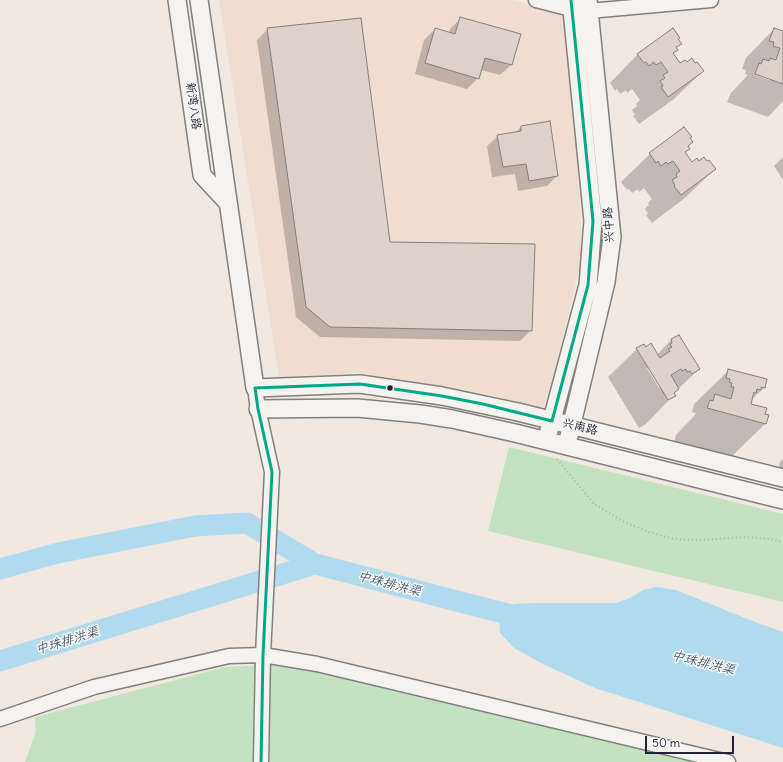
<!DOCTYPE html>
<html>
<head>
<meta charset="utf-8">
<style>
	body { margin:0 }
	#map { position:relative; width:783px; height:762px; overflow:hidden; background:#f0e8e1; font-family:Delius,sans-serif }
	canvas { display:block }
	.scale { position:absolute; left:645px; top:736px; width:89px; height:18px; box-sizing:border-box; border:2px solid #22223b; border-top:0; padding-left:5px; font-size:12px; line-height:14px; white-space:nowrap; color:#22223b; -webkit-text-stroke:3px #f6f6f2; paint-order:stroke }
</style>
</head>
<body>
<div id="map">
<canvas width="783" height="762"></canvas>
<div class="scale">50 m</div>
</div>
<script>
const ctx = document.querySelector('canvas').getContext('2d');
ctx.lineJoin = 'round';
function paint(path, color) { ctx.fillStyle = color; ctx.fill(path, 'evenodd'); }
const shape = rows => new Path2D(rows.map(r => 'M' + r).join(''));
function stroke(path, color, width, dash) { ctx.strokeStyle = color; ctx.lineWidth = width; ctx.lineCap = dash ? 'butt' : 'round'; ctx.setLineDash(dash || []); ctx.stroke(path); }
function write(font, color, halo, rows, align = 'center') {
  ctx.font = font + ' Delius,"LXGW WenKai TC",sans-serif'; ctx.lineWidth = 3; ctx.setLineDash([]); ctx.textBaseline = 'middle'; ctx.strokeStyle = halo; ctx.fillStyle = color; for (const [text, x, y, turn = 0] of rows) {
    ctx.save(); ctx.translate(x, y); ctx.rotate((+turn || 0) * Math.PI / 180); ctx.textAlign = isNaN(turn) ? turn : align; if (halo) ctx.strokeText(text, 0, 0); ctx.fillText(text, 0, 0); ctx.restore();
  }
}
paint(shape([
	[219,0,511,0,567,12,583,253,546,410,488,394,361,373,279,377]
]), '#efddd2');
paint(shape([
	[509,447,783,514,783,602,488,531],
	[263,665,293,667,339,674,701,762,25,762,36,732,35,717,225,667]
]), '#c2e2c1');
paint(shape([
	[656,587,676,590,755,622,783,632,783,748,595,688,541,663,514,648,500,633,499,613,514,604,535,603,616,603,630,598,643,590]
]), '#b0dbef');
paint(shape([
	[619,0,652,0,619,4],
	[461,18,519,35,511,65,500,75,481,70,478,78,467,89,415,74,424,40,435,29,449,33,450,29],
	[268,29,389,243,531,330,520,341,320,337,296,317,257,40],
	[774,29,783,32,783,101,768,117,727,102,731,93,748,75,745,74,746,70,742,69,746,58],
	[756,73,770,79,769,80,755,75],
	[677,39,680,43,672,54,680,64,703,71,674,99,639,124,633,116,635,115,632,110,637,106,636,104,640,100,632,89,627,93,626,90,620,94,617,89,615,91,610,83,638,54],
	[521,127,557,176,547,186,518,191,515,174,492,177,487,146,498,136,515,133],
	[684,128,687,147,684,153,692,163,699,162,715,169,686,197,652,223,646,215,648,214,645,209,649,205,648,203,652,199,644,188,639,192,638,189,632,193,629,189,627,190,621,182,650,154],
	[783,157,783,180,774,166],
	[678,336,699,369,673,394,674,395,646,424,639,428,608,377,637,349,644,345,645,348,657,355,671,340],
	[648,367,661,387,659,388,647,368],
	[729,370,764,388,750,401,750,404,764,415,766,423,731,457,674,443,676,435,695,415,696,413,692,412,694,404],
	[783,459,783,473,778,472,780,462]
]), '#0003');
stroke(shape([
	[0,569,58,553,195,526,247,523,315,564],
	[0,661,315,564,526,619]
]), '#b0dbef', 21);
const building = shape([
	[460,17,521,34,512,65,485,58,479,79,425,63,435,28,455,34,460,17],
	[361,18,390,242,535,244,532,331,330,327,306,307,267,28,361,18],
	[673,28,680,38,678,39,682,44,676,47,678,50,673,53,680,63,685,60,687,62,692,58,695,63,697,62,704,71,668,97,661,87,663,86,660,81,665,78,663,75,668,72,661,62,656,65,654,62,649,66,646,62,644,63,637,54,673,28],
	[774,28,783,31,783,84,755,74,759,63,761,64,763,59,769,61,770,58,776,60,780,48,773,46,774,42,769,41,774,28],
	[550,121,558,176,529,181,526,164,503,167,497,135,521,131,521,126,550,121],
	[684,127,692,137,690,138,693,142,688,146,690,149,685,152,692,162,697,158,699,161,704,157,707,161,709,160,716,169,681,195,674,186,675,185,672,180,677,177,676,174,680,171,673,161,668,164,666,162,661,166,658,161,656,163,649,153,684,127],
	[679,335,700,369,692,374,690,371,687,372,686,369,682,371,681,369,671,375,679,389,674,393,676,396,668,400,636,348,644,344,646,347,651,343,660,358,670,351,668,349,672,347,670,344,672,343,671,339,679,335],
	[728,369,767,379,765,388,761,387,761,390,757,389,756,393,754,392,751,404,767,408,765,414,769,415,766,424,707,408,710,400,713,401,715,394,731,399,734,387,731,387,732,383,729,382,730,379,726,378,728,369]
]);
paint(building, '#ddd1c9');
stroke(building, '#838081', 1);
const minor = shape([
	[536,0,571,9,589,11,711,0],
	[255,388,258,409,272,472,263,655,261,762],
	[0,719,94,687,229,656,263,655,317,664,728,762]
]);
const tertiary = shape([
	[177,0,202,175,228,203],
	[199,0,255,388,360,384,442,396,518,412,783,478],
	[258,409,357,408,420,414,452,419,515,433,783,500],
	[549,431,588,285,593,221,571,0],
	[569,436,606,282,612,237,588,0]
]);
stroke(minor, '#838081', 17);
stroke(tertiary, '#838081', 20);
stroke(shape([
	[557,459,594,504,624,522,649,532,674,539,698,540,746,537,771,539,783,542]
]), '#afaeaf', 2, [1, 3]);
stroke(minor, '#f4f3f0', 14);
stroke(tertiary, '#f4f3f0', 17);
stroke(shape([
	[261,762,263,655,272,472,258,409,255,388,360,384,442,396,483,404,552,421,588,285,593,221,571,0]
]), '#0a8', 3);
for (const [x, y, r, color] of [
	[390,388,3.5,"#22223b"]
]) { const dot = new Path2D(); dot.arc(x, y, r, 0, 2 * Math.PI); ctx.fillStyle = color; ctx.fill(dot); stroke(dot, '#f6f6f2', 1.5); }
write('12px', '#22223b', '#f6f6f2', [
	["新湾八路",193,106,82],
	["兴中路",609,225,-93],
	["兴南路",580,427,14]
]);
write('italic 13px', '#445873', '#f6f6f2', [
	["中珠排洪渠",389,584,15],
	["中珠排洪渠",67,641,-17],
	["中珠排洪渠",703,663,14]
]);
</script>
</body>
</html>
